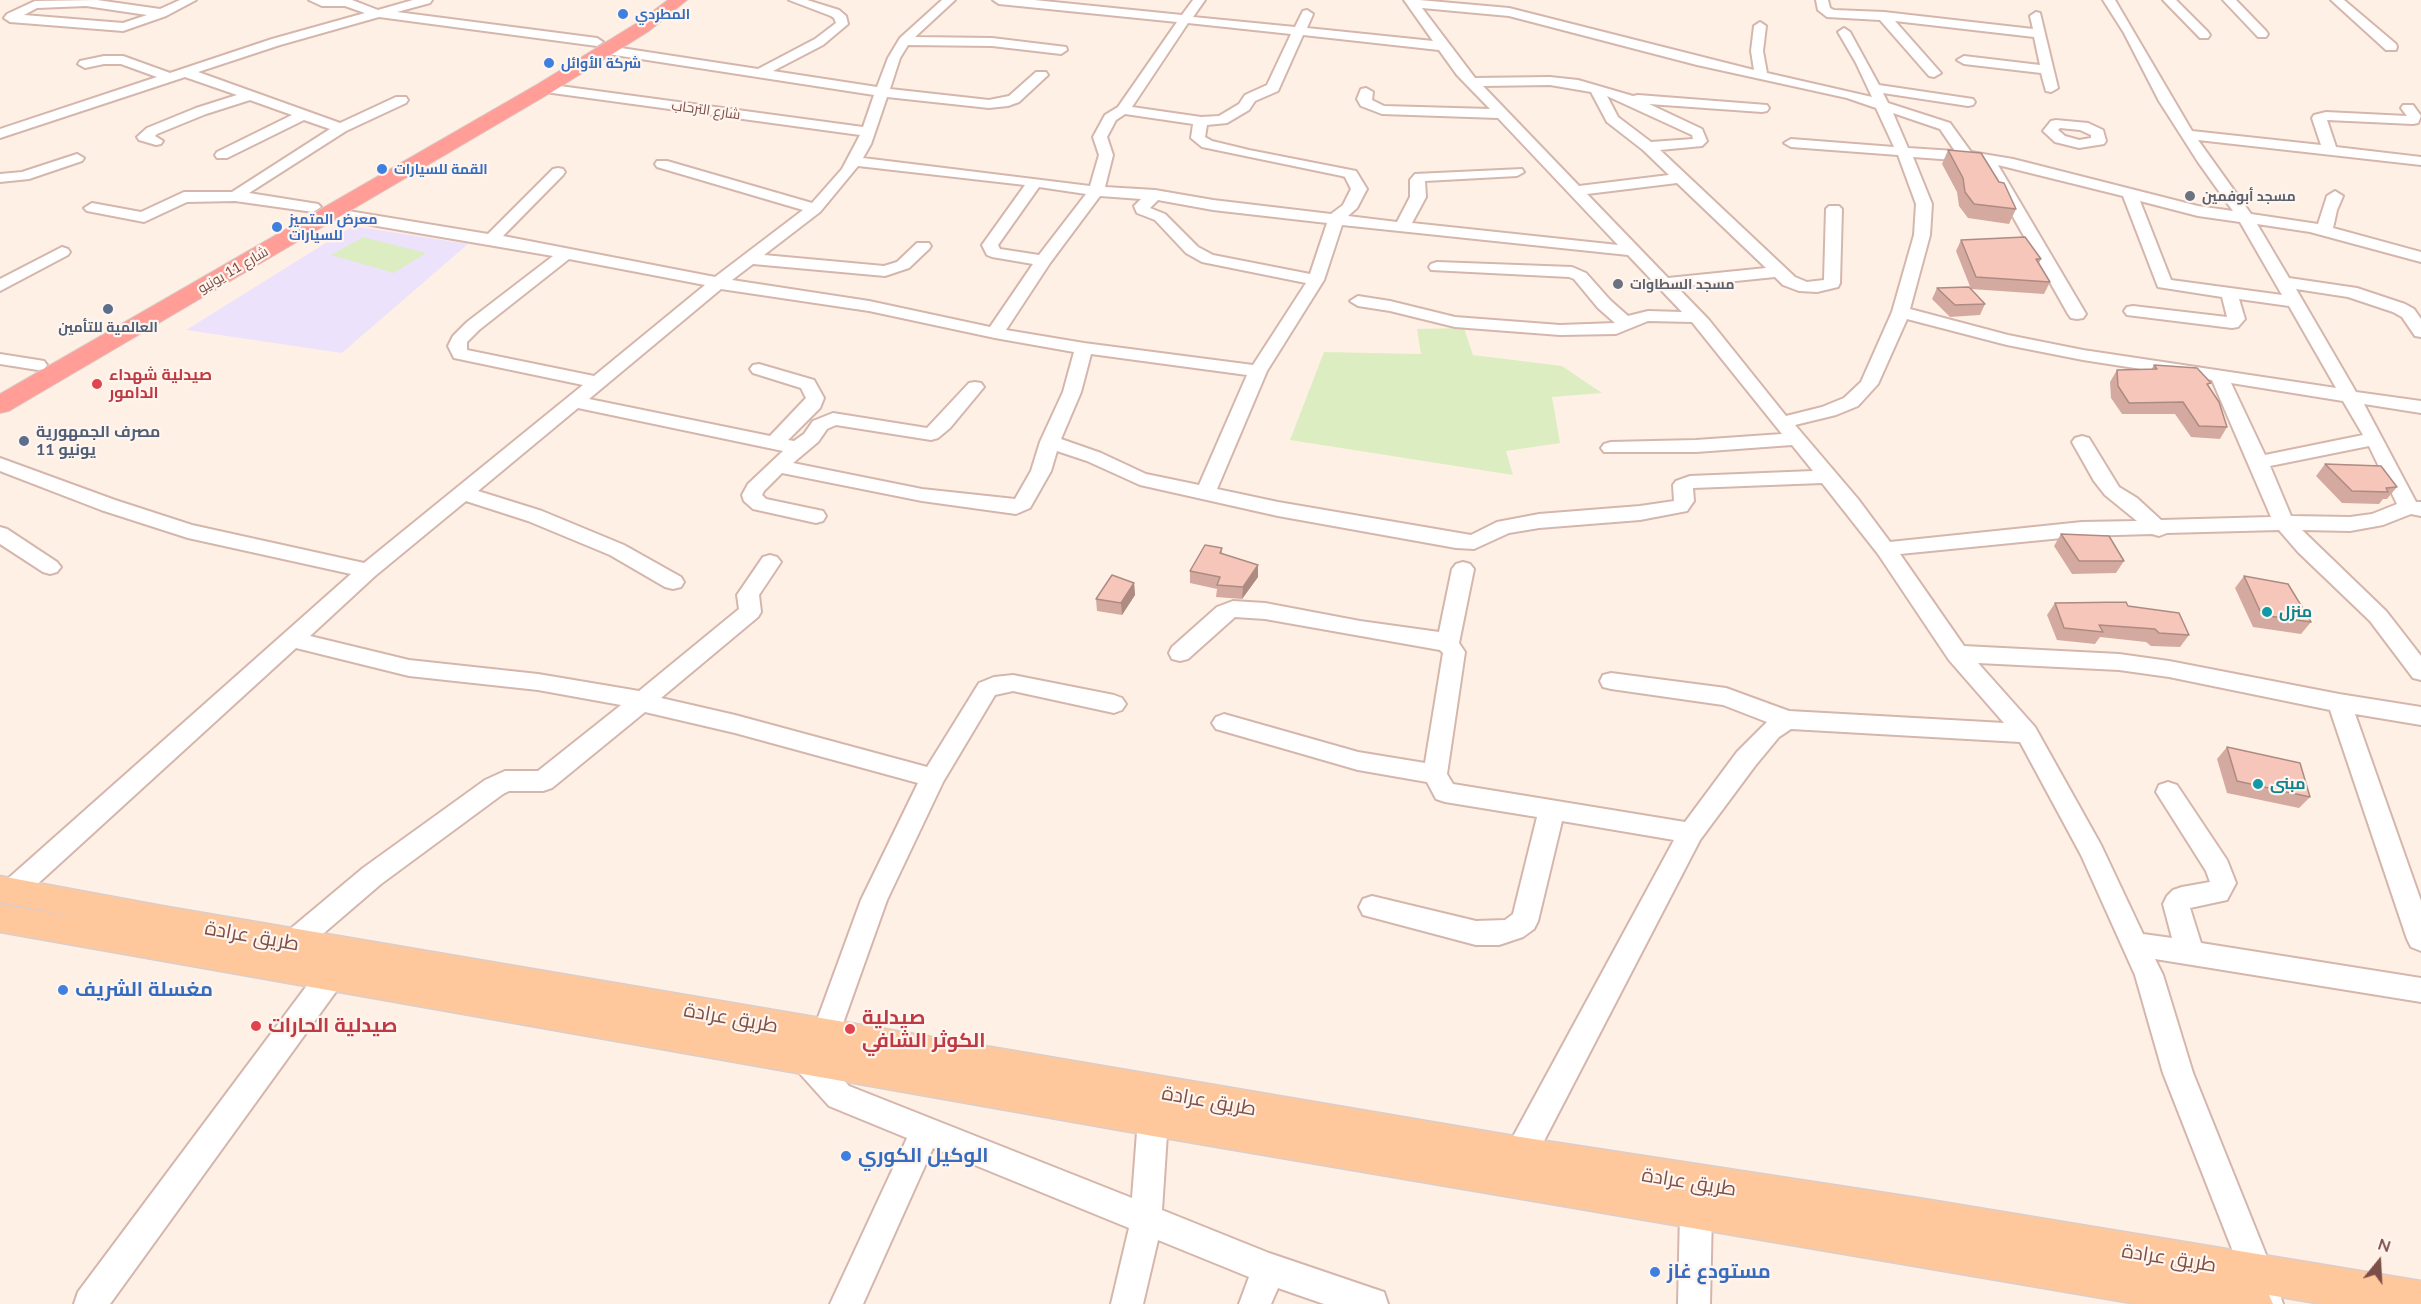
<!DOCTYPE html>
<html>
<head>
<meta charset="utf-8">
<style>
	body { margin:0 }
	#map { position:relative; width:2421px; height:1304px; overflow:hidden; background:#fff0e5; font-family:Lato,sans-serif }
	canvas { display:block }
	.north { position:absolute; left:2349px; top:1232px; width:60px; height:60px; -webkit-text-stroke:4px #fff5ee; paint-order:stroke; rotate:18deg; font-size:16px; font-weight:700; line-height:24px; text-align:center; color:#7b4f47 }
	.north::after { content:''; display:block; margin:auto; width:21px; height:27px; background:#7b4f47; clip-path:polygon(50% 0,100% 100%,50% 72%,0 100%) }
</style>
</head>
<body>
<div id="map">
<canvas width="2421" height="1304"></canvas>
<div class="north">N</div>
</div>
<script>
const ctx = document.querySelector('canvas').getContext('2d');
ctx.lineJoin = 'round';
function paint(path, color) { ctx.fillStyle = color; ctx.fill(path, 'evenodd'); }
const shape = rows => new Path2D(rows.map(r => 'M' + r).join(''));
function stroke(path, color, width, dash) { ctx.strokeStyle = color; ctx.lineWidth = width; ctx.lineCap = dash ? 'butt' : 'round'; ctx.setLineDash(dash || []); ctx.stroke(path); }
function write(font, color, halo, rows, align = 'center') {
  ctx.font = font + ' Lato,Cairo,sans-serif'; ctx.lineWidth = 4.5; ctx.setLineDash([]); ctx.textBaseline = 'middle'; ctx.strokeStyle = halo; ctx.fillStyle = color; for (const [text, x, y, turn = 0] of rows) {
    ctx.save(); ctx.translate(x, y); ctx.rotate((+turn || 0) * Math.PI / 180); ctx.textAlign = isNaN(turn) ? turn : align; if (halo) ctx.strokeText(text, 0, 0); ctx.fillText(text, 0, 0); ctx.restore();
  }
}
paint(shape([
	[353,226,468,244,342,353,186,330]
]), '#ede2fb');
paint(shape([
	[363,237,426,253,394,273,331,255],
	[1464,328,1473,355,1562,366,1602,393,1552,397,1560,443,1506,451,1513,475,1290,440,1324,352,1421,354,1417,329]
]), '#dceec1');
const minor = shape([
	[97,0,160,9,180,0,196,0,166,16,123,31,10,22,4,18,7,14,35,1,97,0],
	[86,6,147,15,123,23,24,15,37,8,86,6],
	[309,0,352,0,378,10,413,0,432,0,430,3,397,12,597,38,603,42,597,46,379,17,280,45,198,72,340,123,396,97,406,97,408,100,406,103,346,131,249,193,318,204,321,207,313,212,235,201,187,202,144,222,87,211,84,208,92,203,141,212,184,192,232,192,330,129,304,120,227,158,217,158,215,155,217,152,292,115,250,100,206,114,157,134,155,136,163,141,161,144,156,145,139,140,137,137,147,128,196,108,237,95,185,77,0,138,0,129,157,77,121,64,104,64,85,68,78,64,80,61,104,56,123,56,170,73,272,39,365,13,345,6,322,6,309,0],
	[789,0,807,0,839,10,846,16,848,24,823,45,773,71,877,87,888,58,900,38,942,0,955,0,915,37,992,38,1066,47,1067,50,1061,54,992,46,908,45,900,58,890,89,989,100,1009,96,1036,72,1046,72,1048,75,1019,102,1008,106,989,108,887,97,871,144,863,158,1090,186,1099,155,1093,137,1105,115,1118,107,1177,22,999,4,993,0,1034,0,1182,15,1193,0,1205,0,1193,17,1295,27,1303,11,1307,10,1313,14,1307,28,1433,41,1404,0,1419,0,1509,8,1754,70,1751,51,1754,26,1760,22,1766,26,1763,51,1767,73,1872,97,1856,63,1838,32,1844,28,1850,32,1879,85,1973,99,1975,102,1973,105,1968,106,1883,93,1888,103,1950,123,1971,152,2013,159,2198,206,2233,211,2198,162,2159,101,2124,33,2103,0,2115,0,2192,131,2321,145,2312,118,2314,115,2326,112,2407,116,2401,108,2403,105,2413,105,2421,116,2418,123,2413,124,2327,120,2336,147,2421,157,2421,165,2198,140,2251,214,2318,224,2327,196,2335,191,2343,196,2337,210,2333,228,2421,252,2421,262,2310,232,2257,224,2289,278,2357,288,2405,304,2414,309,2421,319,2421,337,2415,336,2402,317,2393,312,2348,297,2296,289,2356,392,2421,401,2421,413,2364,404,2416,502,2421,502,2421,516,2411,514,2383,525,2350,531,2302,530,2386,611,2421,656,2421,680,2413,678,2370,621,2298,552,2279,530,2167,533,2159,536,2152,534,2082,536,1900,554,1964,646,2119,654,2169,661,2339,694,2421,707,2421,725,2355,714,2421,901,2421,951,2411,947,2407,939,2330,710,2169,677,2119,670,1978,663,2035,727,2101,845,2143,934,2172,938,2163,904,2167,896,2173,890,2182,887,2210,882,2206,871,2156,792,2159,785,2168,782,2177,785,2227,860,2236,883,2227,900,2190,908,2201,943,2421,978,2421,1002,2155,959,2163,975,2193,1073,2273,1272,2283,1304,2251,1304,2241,1272,2163,1073,2135,975,2081,855,2020,742,1791,729,1779,737,1755,766,1700,840,1531,1166,1520,1170,1509,1166,1505,1155,1509,1144,1674,840,1562,821,1538,921,1534,929,1523,937,1499,945,1476,945,1363,915,1359,907,1363,899,1372,896,1476,921,1505,920,1513,914,1537,817,1445,802,1436,799,1427,782,1358,770,1216,729,1212,723,1216,717,1224,714,1358,752,1425,763,1443,653,1440,650,1265,619,1235,617,1188,659,1180,661,1172,659,1169,653,1172,647,1217,607,1233,601,1265,603,1360,621,1439,632,1452,569,1456,564,1463,562,1470,564,1474,569,1459,643,1465,652,1447,774,1453,784,1685,822,1737,752,1767,722,1723,705,1611,689,1603,687,1600,681,1603,675,1611,673,1726,688,1789,711,2004,723,1949,660,1878,554,1822,483,1693,488,1694,501,1687,511,1640,520,1539,528,1509,533,1474,549,1456,548,1278,516,1140,485,1087,461,1057,451,1051,471,1030,508,1016,514,922,501,782,473,764,491,762,495,766,499,823,511,826,516,823,521,816,523,753,509,744,501,742,495,748,484,783,451,578,408,478,491,542,511,624,545,681,577,684,582,681,587,673,589,665,587,610,555,528,521,466,501,375,576,310,636,409,660,538,674,639,691,739,609,737,595,763,557,770,555,777,557,781,562,759,595,761,612,758,617,661,698,735,715,927,767,979,683,994,677,1013,675,1114,695,1122,698,1126,704,1122,710,1114,713,1013,691,995,695,943,782,887,900,836,1043,826,1047,816,1043,812,1034,861,900,918,783,735,733,645,712,552,788,543,791,509,791,503,794,381,884,303,951,293,955,283,951,279,943,283,935,363,868,485,780,505,771,538,771,621,705,538,690,409,676,296,648,21,899,12,902,3,899,0,889,3,883,351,574,188,538,101,510,0,471,0,458,115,500,192,525,364,563,583,385,454,358,448,346,453,336,467,322,553,256,330,218,322,213,325,210,330,208,488,234,553,169,558,168,563,169,565,172,563,175,503,236,715,277,803,210,657,167,655,164,657,161,667,161,812,203,842,169,860,135,545,92,538,88,545,84,863,127,874,95,608,54,602,50,608,46,758,69,815,39,836,23,834,18,831,16,789,0],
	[1422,8,1509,16,1697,65,1847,98,1876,108,1894,147,1791,139,1784,143,1791,147,1898,155,1916,204,1914,235,1892,312,1861,382,1844,398,1822,407,1786,416,1709,320,1677,287,1775,277,1783,285,1799,291,1817,292,1838,287,1840,283,1842,209,1839,206,1829,206,1826,209,1824,280,1807,282,1795,277,1660,150,1702,146,1707,141,1702,129,1649,104,1762,112,1767,111,1769,108,1767,105,1638,95,1633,96,1578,80,1550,77,1475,78,1422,8],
	[1188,23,1291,34,1267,85,1245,95,1239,104,1219,116,1201,117,1132,107,1188,23],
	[1303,35,1439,50,1457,75,1490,109,1384,106,1372,100,1373,92,1366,88,1361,89,1357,99,1361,106,1382,114,1498,118,1618,245,1412,223,1426,197,1425,181,1517,176,1524,172,1522,169,1415,174,1410,180,1410,197,1397,222,1348,216,1357,208,1367,189,1356,171,1249,150,1212,141,1205,137,1207,125,1227,123,1249,110,1255,101,1278,91,1303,35],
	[1550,85,1591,92,1607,122,1643,150,1669,175,1579,186,1483,86,1550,85],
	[1607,96,1692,135,1693,139,1651,142,1618,117,1607,96],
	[1893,113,1940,129,1955,151,1908,148,1893,113],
	[1125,114,1193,124,1191,138,1202,147,1342,176,1345,177,1351,189,1343,205,1331,214,1213,200,1155,190,1105,187,1113,155,1107,137,1116,120,1125,114],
	[1913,157,1982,162,2068,314,2071,318,2077,319,2083,318,2086,314,1998,165,2123,196,2158,287,2222,297,2227,317,2133,306,2127,307,2124,311,2127,315,2232,328,2238,327,2245,319,2239,299,2289,306,2336,388,2083,350,2008,335,1910,309,1930,235,1932,204,1913,157],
	[858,166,1025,185,982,245,987,255,992,257,1033,264,990,327,869,301,732,280,753,264,885,276,909,268,929,249,931,246,929,243,917,243,897,262,884,266,764,255,820,212,858,166],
	[1677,183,1766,268,1668,278,1587,194,1677,183],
	[1039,187,1086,194,1039,255,1000,249,998,245,1039,187],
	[1100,196,1141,199,1134,206,1137,213,1155,220,1186,253,1202,262,1306,283,1253,365,1084,343,1006,330,1050,263,1100,196],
	[1158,200,1213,210,1327,223,1310,274,1213,255,1198,247,1165,214,1150,208,1158,200],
	[2140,201,2198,216,2240,222,2282,295,2171,280,2140,201],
	[1342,225,1628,255,1682,312,1648,311,1628,316,1610,300,1586,273,1572,267,1437,262,1431,264,1429,267,1431,270,1569,277,1574,279,1598,308,1615,323,1560,325,1455,317,1390,301,1358,296,1350,301,1358,306,1390,311,1455,327,1560,335,1616,334,1648,321,1692,322,1782,434,1696,440,1611,442,1604,444,1601,448,1604,452,1696,452,1792,445,1813,471,1690,476,1676,481,1673,485,1674,501,1640,506,1539,514,1497,522,1471,535,1278,502,1217,489,1267,371,1324,280,1342,225],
	[569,259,705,285,594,376,467,350,467,342,479,330,569,259],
	[721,289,869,311,995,338,1074,352,1063,392,1040,442,1031,471,1015,499,922,489,793,463,818,442,827,429,836,425,931,440,938,438,950,428,984,387,981,383,975,382,969,383,927,428,833,413,813,421,804,434,794,441,788,440,820,408,824,398,814,380,759,364,753,365,750,369,753,373,801,388,806,398,770,436,589,399,721,289],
	[1907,319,2007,345,2083,360,2212,380,2271,517,2161,520,2137,498,2119,487,2089,438,2082,436,2075,438,2072,442,2094,481,2105,495,2137,521,2082,522,1890,542,1858,499,1795,425,1836,415,1858,406,1878,384,1907,319],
	[1091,354,1247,375,1199,485,1146,474,1101,453,1061,439,1081,392,1091,354],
	[2231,383,2343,401,2363,435,2265,455,2231,383],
	[2369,446,2397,504,2372,514,2350,517,2291,516,2270,466,2369,446],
	[1816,0,1828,0,1830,8,1834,10,1884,12,2033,29,2030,16,2036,12,2040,13,2058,88,2051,92,2046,91,2041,73,1964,64,1957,60,1964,56,2040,65,2034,37,1895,21,1941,73,1934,77,1929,76,1880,20,1827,17,1818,10,1816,0],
	[2163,0,2176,0,2208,32,2210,35,2208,38,2200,38,2163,0],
	[2223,0,2236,0,2266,31,2268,34,2266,37,2258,37,2223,0],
	[2331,0,2344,0,2396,44,2397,47,2396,50,2386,50,2331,0],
	[2056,120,2088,123,2103,130,2106,141,2104,144,2079,148,2055,142,2043,131,2051,121,2056,120],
	[2060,128,2080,130,2091,135,2091,138,2079,140,2065,136,2058,130,2060,128],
	[77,154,84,158,82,161,29,179,0,182,0,174,22,172,77,154],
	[62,247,68,249,70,252,68,255,0,291,0,279,62,247],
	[0,354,38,360,44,361,47,365,44,369,38,370,0,364,0,354],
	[0,527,7,529,57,562,61,567,57,572,50,574,43,572,0,544,0,527],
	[330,965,340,968,344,977,340,986,110,1304,74,1304,78,1292,320,968,330,965],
	[804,1044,814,1047,849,1086,1132,1198,1138,1119,1142,1109,1153,1105,1164,1109,1168,1119,1162,1210,1269,1253,1372,1288,1384,1292,1388,1304,1324,1304,1278,1288,1271,1304,1239,1304,1249,1277,1158,1240,1143,1304,1111,1304,1129,1228,933,1148,863,1304,830,1304,907,1138,829,1106,794,1067,790,1057,794,1047,804,1044],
	[1696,1195,1707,1200,1712,1211,1710,1304,1678,1304,1680,1211,1685,1200,1696,1195]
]);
const major = shape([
	[0,876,162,906,1520,1137,1918,1198,2421,1281,2421,1304,2322,1304,2269,1295,2273,1304,2137,1304,1153,1136,0,932,0,904,86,919,0,902,0,876]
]);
const highway = shape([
	[668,0,687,0,649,31,552,92,9,411,0,413,0,394,538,84,637,23,668,0]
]);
stroke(minor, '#d5b6ac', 4);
stroke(major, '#dacecb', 3);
stroke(highway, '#dacecb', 2);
paint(minor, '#fff');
paint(major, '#ffc79c');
paint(highway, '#ff9d96');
paint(shape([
	[1948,150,2016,209,2009,224,1968,218,1959,206,1957,192,1942,164],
	[1961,240,2041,259,2039,263,2050,282,2044,294,1971,289,1956,251],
	[1937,288,1985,304,1980,315,1950,317,1932,299],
	[2154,365,2209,387,2227,427,2220,439,2191,437,2175,414,2122,414,2111,398,2110,382,2117,370,2151,370],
	[2325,464,2397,487,2387,499,2383,499,2379,504,2342,503,2316,476],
	[2061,534,2124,561,2116,573,2072,574,2054,546],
	[1222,548,1222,553,1258,577,1242,599,1216,597,1217,589,1190,583,1190,571],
	[2244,576,2311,622,2301,634,2253,627,2235,588],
	[1134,583,1135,595,1122,615,1097,611,1096,599],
	[2055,603,2128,606,2189,635,2180,647,2151,646,2146,642,2100,637,2095,644,2057,640,2047,615],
	[2227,747,2310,797,2299,808,2227,793,2217,759]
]), '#d4aaa0');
paint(shape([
	[1258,565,1258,577,1242,599,1243,587],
	[1134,583,1135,595,1122,615,1121,603]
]), '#ad8b82');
const building = shape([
	[1948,150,1981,153,1999,182,2004,183,2016,209,1974,204,1965,192,1963,178,1948,150],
	[2025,237,2041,259,2036,259,2050,282,1976,277,1961,240,2025,237],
	[1969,287,1985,304,1955,305,1937,288,1969,287],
	[2154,365,2197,368,2211,383,2207,384,2219,402,2227,427,2199,426,2183,402,2129,403,2118,386,2117,370,2157,369,2154,365],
	[2325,464,2381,466,2397,487,2386,488,2388,492,2352,491,2325,464],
	[2061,534,2109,536,2124,561,2079,561,2061,534],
	[1205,545,1222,548,1220,553,1258,565,1243,587,1217,585,1220,577,1190,571,1205,545],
	[1112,575,1134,583,1121,603,1096,599,1112,575],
	[2244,576,2288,584,2311,622,2262,615,2244,576],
	[2126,602,2128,606,2179,613,2189,635,2159,633,2155,629,2099,625,2103,632,2064,628,2055,603,2126,602],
	[2227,747,2300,763,2310,797,2237,781,2227,747]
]);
paint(building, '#f7c6ba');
stroke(building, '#ad8b82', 1.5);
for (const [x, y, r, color] of [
	[623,14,6,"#3f7fe0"],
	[549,63,6,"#3f7fe0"],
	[382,169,6,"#3f7fe0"],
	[2190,196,6,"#6b7280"],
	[277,227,6,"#3f7fe0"],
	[1618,284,6,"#6b7280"],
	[108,309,6,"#5c6f8a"],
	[97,384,6,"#e0444e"],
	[24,441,6,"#5c6f8a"],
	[2267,612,6,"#0f9aa8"],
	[2258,784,6,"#0f9aa8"],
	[63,990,6,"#3f7fe0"],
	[256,1026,6,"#e0444e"],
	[850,1029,6,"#e0444e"],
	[846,1156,6,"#3f7fe0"],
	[1655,1272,6,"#3f7fe0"]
]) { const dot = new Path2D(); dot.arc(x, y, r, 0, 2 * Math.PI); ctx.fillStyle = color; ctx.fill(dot); stroke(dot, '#fff5ee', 2); }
write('bold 14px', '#366cbe', '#fff5ee', [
	["المطردي",635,14],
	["شركة الأوائل",561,63],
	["القمة للسيارات",394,169],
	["معرض المتميز",289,219],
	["للسيارات",289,235]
], 'left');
write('14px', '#7b4f47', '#fff5ee', [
	["شارع الترحاب",706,110,8],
	["شارع 11 يونيو",233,270,-30]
]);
write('bold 14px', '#5b616d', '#fff5ee', [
	["مسجد أبوفمين",2202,196],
	["مسجد السطاوات",1630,284]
], 'left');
write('bold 14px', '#4e5e75', '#fff5ee', [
	["العالمية للتأمين",108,327]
]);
write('bold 16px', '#be3a42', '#fff5ee', [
	["صيدلية شهداء",109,375],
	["الدامور",109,393]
], 'left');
write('bold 16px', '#4e5e75', '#fff5ee', [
	["مصرف الجمهورية",36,432],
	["11 يونيو",36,450]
], 'left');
write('bold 16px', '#0d838f', '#fff5ee', [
	["منزل",2279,612],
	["مبنى",2270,784]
], 'left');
write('20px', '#7b4f47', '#fff5ee', [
	["طريق عرادة",252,936,10],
	["طريق عرادة",731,1018,10],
	["طريق عرادة",1209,1101,10],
	["طريق عرادة",1689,1182,9],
	["طريق عرادة",2169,1258,9]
]);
write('bold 20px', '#366cbe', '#fff5ee', [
	["مغسلة الشريف",75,990],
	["الوكيل الكوري",858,1156],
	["مستودع غاز",1667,1272]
], 'left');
write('bold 20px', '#be3a42', '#fff5ee', [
	["صيدلية",862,1018],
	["الكوثر الشافي",862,1041],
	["صيدلية الحارات",268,1026]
], 'left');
</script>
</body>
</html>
